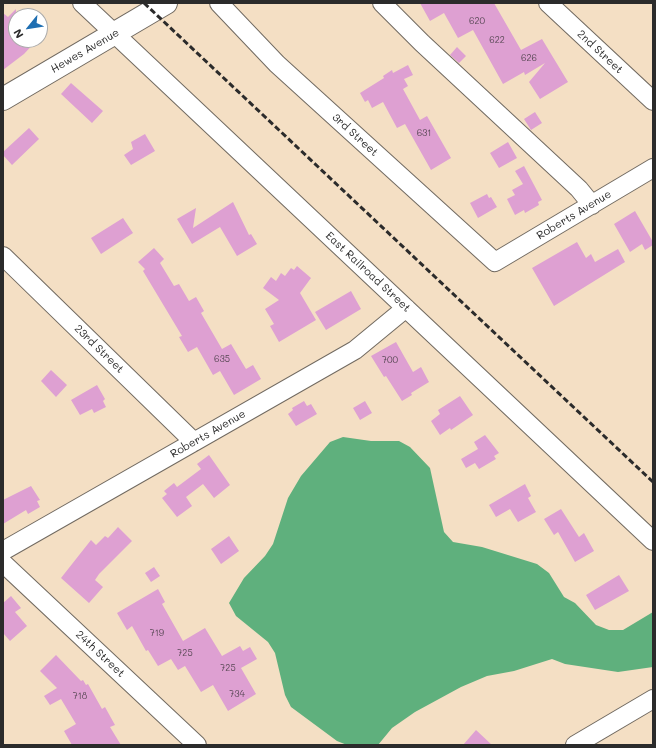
<!DOCTYPE html>
<html>
<head>
<meta charset="utf-8">
<style>
	body { margin:0 }
	#map { position:relative; width:656px; height:748px; overflow:hidden; background:#f4dfc4; font-family:Mali,sans-serif }
	canvas { display:block }
	.frame { position:absolute; inset:0; border:4px solid #2b2b2b; pointer-events:none }
	.north { position:absolute; left:8px; top:8px; width:40px; height:40px; box-sizing:border-box; background:#fff; border:1px solid #aaa; border-radius:50%; rotate:240deg; font-size:11px; font-weight:700; line-height:16px; text-align:center; color:#2b2b2b }
	.north::after { content:''; display:block; margin:auto; width:14px; height:18px; background:#1f6fb2; clip-path:polygon(50% 0,100% 100%,50% 72%,0 100%) }
</style>
</head>
<body>
<div id="map">
<canvas width="656" height="748"></canvas>
<div class="frame"></div>
<div class="north">N</div>
</div>
<script>
const ctx = document.querySelector('canvas').getContext('2d');
ctx.lineJoin = 'round';
function paint(path, color) { ctx.fillStyle = color; ctx.fill(path, 'evenodd'); }
const shape = rows => new Path2D(rows.map(r => 'M' + r).join(''));
function stroke(path, color, width, dash) { ctx.strokeStyle = color; ctx.lineWidth = width; ctx.lineCap = dash ? 'butt' : 'round'; ctx.setLineDash(dash || []); ctx.stroke(path); }
function write(font, color, halo, rows, align = 'center') {
  ctx.font = font + ' Mali,sans-serif'; ctx.lineWidth = 4; ctx.setLineDash([]); ctx.textBaseline = 'middle'; ctx.strokeStyle = halo; ctx.fillStyle = color; for (const [text, x, y, turn = 0] of rows) {
    ctx.save(); ctx.translate(x, y); ctx.rotate((+turn || 0) * Math.PI / 180); ctx.textAlign = isNaN(turn) ? turn : align; if (halo) ctx.strokeText(text, 0, 0); ctx.fillText(text, 0, 0); ctx.restore();
  }
}
paint(shape([
	[343,437,371,441,399,441,410,447,430,468,444,532,453,542,482,547,537,564,549,573,564,597,575,603,596,625,609,630,623,630,653,612,653,667,618,672,565,664,552,659,514,671,487,676,461,687,415,712,392,728,378,745,347,745,337,741,291,707,285,695,275,653,268,642,236,616,229,603,244,578,265,556,273,544,288,498,301,476,330,442]
]), '#5fb07d');
paint(shape([
	[420,3,494,3,521,50,542,39,568,82,540,99,529,82,545,63,525,75,524,72,503,84,473,30,458,38,444,13,430,21],
	[16,9,16,40,37,40,24,54,3,70,3,13,8,17],
	[457,47,466,56,459,63,450,55],
	[408,65,413,75,404,79,408,86,403,89,420,120,427,116,451,158,431,170,405,124,397,128,383,102,372,108,368,100,365,102,360,93,384,78,383,76,392,70,393,73],
	[71,83,103,111,92,123,61,94],
	[535,112,542,123,531,130,524,119],
	[29,128,39,139,12,165,3,155,3,152],
	[145,134,155,151,131,165,124,155,133,149,131,142],
	[508,142,517,158,499,168,490,153],
	[524,166,542,200,538,202,539,205,525,213,524,210,515,215,507,199,515,195,512,190,523,184,515,171],
	[487,194,489,198,491,197,497,207,478,218,470,203],
	[233,202,249,235,251,234,257,244,237,256,220,227,192,244,177,219,196,208,193,228],
	[635,211,653,242,653,245,645,250,642,244,630,252,614,224],
	[123,218,133,233,101,254,91,238],
	[577,242,586,258,591,254,595,262,618,249,625,262,554,306,532,268],
	[154,248,164,259,160,263,174,286,179,284,189,301,196,297,204,311,201,313,222,349,231,344,246,369,253,365,261,379,234,395,220,371,213,375,197,347,188,352,179,337,182,336,143,271,145,269,138,262],
	[297,266,311,278,300,293,316,320,279,342,270,326,274,324,265,309,279,300,263,288,271,277,276,281,281,273,285,276,291,268,294,270],
	[351,291,361,309,326,330,315,312],
	[396,342,413,372,421,367,429,382,411,393,412,395,402,401,386,376,384,377,371,356],
	[51,370,67,385,56,397,41,381],
	[97,385,105,399,103,401,106,407,94,413,92,409,80,415,71,400],
	[460,396,473,415,451,430,450,428,440,435,431,421,440,414,438,410],
	[304,401,307,406,311,404,317,414,296,426,288,414,293,410,292,408],
	[365,401,372,413,360,420,353,408],
	[485,435,499,453,494,456,496,459,479,469,475,463,466,468,461,459,478,449,474,442],
	[209,455,230,485,214,498,203,484,186,497,192,506,177,517,162,498,167,494,164,491,174,483,177,487,201,469,197,464],
	[525,484,531,496,528,498,536,512,518,522,510,509,496,517,489,505],
	[31,486,40,500,37,501,40,507,28,514,26,510,3,524,3,500],
	[561,509,579,537,584,533,594,551,575,562,558,532,554,535,544,519],
	[118,527,132,541,99,574,95,580,103,587,89,603,61,578,91,540,96,545,105,536,108,538],
	[229,536,239,551,221,564,211,549],
	[154,567,160,576,151,582,145,573],
	[619,575,629,591,595,610,586,595],
	[158,589,165,602,162,604,183,641,205,628,222,656,240,646,243,651,250,647,257,659,241,668,256,694,228,711,213,685,201,692,185,666,178,670,171,659,158,666,148,650,146,651,132,626,127,630,117,613],
	[11,596,21,608,15,612,27,626,10,641,3,633,3,603],
	[56,655,81,681,83,680,86,685,88,684,102,709,105,707,115,725,110,727,121,745,72,745,64,731,76,724,61,699,50,705,44,696,57,688,40,671],
	[476,730,492,745,463,745]
]), '#dea0d2');
const minor = shape([
	[82,3,653,541],
	[219,3,277,64,495,262,653,168],
	[382,3,422,43,579,189,592,205],
	[548,3,653,101],
	[3,256,194,442],
	[3,551,355,350,406,308],
	[3,563,197,745],
	[575,745,653,699]
]);
const major = shape([
	[3,99,166,3]
]);
stroke(minor, '#716a61', 20);
stroke(major, '#716a61', 24);
stroke(minor, '#fff', 18);
stroke(major, '#fff', 22);
stroke(shape([
	[144,3,653,482]
]), '#2b2b2b', 3, [6, 3]);
write('9px', '#584855', null, [
	["620",477,21],
	["622",497,40],
	["626",529,58],
	["631",424,133],
	["635",222,359],
	["700",390,360],
	["719",157,633],
	["725",185,653],
	["725",228,668],
	["734",237,694],
	["718",80,696]
]);
write('11px', '#2b2b2b', '#fff', [
	["Hewes Avenue",85,51,-30],
	["2nd Street",600,52,43],
	["3rd Street",355,135,42],
	["Roberts Avenue",574,215,-31],
	["East Railroad Street",368,272,43],
	["23rd Street",99,349,44],
	["Roberts Avenue",208,434,-30],
	["24th Street",100,654,43]
]);
</script>
</body>
</html>
